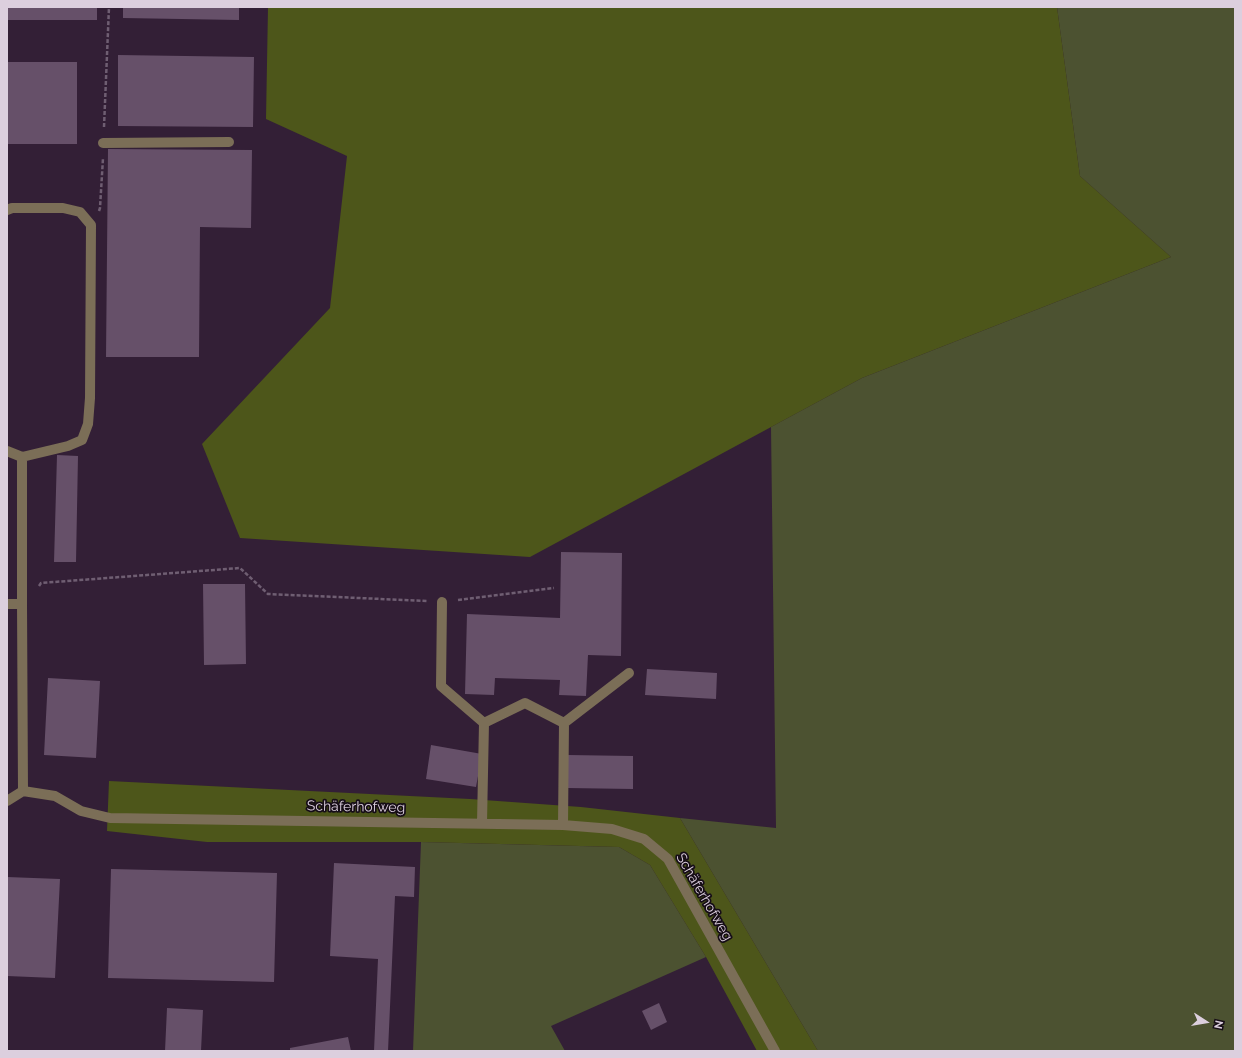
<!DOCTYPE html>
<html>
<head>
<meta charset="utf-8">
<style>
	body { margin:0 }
	#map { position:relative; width:1242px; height:1058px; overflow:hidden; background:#331f36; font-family:Raleway,sans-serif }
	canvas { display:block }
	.frame { position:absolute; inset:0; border:8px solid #dccfde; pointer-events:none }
	.north { position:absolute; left:1186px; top:1002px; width:40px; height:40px; -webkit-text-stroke:3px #160d17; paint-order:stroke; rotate:102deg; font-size:11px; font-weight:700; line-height:16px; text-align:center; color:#dccfde }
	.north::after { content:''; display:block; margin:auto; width:14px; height:18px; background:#dccfde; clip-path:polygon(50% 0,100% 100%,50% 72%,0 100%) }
</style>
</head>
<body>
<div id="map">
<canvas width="1242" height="1058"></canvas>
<div class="frame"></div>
<div class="north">N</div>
</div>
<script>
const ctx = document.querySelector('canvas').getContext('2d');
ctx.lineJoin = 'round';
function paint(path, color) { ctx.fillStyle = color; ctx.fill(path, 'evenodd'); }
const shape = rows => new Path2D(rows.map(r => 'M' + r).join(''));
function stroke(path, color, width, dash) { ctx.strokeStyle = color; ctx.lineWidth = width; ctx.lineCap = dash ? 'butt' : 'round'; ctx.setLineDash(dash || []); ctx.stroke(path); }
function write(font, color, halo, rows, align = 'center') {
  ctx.font = font + ' Raleway,sans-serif'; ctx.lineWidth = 3.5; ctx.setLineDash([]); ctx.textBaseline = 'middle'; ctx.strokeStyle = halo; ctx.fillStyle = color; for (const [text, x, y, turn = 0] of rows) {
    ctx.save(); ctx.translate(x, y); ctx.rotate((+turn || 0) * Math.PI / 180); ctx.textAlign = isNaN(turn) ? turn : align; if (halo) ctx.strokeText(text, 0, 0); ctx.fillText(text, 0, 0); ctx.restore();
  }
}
paint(shape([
	[1057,7,1235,7,1235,1051,818,1051,680,818,776,828,771,427,862,378,1171,257,1080,176],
	[421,842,619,847,650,865,706,957,551,1026,565,1051,413,1051]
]), '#4c5231');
paint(shape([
	[268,7,1057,7,1080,176,1171,257,862,378,530,557,240,538,202,444,330,308,347,156,266,119],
	[109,781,470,799,581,807,680,818,818,1051,757,1051,706,957,650,865,619,847,421,842,207,842,107,831]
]), '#4d561a');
paint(shape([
	[7,7,97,7,97,20,7,20],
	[123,7,239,7,239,20,123,18],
	[118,55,254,57,253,127,118,126],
	[7,62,77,62,77,144,7,144],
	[108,149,252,150,251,228,200,227,199,357,106,357],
	[57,455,78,456,76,562,54,562],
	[561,552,622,553,621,656,588,655,586,696,559,695,560,680,495,678,494,695,465,694,467,614,560,618],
	[203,584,245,584,246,664,204,665],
	[647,669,717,673,716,699,645,695],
	[48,678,100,681,96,758,44,755],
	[431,745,482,754,476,787,426,779],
	[568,755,633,756,633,789,567,788],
	[334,863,415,867,414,897,395,896,388,1051,374,1051,378,959,330,956],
	[111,869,277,873,274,982,108,978],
	[7,877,60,879,55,978,7,976],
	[659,1003,667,1022,651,1030,642,1011],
	[167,1008,203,1010,201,1051,165,1051],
	[348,1037,351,1051,290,1051,290,1048]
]), '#665069');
stroke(shape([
	[104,127,109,7],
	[99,211,100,208,103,158],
	[39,586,41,583,240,568,268,594,427,601],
	[458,600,554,588]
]), '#6f5e72', 2.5, [4, 2]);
stroke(shape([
	[103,143,229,142],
	[7,210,12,208,63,208,80,212,91,225,90,398,88,424,82,440,68,446,22,457,7,451],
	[22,457,22,604],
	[442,602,441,686,484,723],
	[7,604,22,604,23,791],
	[564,723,629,673],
	[23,791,55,796,81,811,110,818,563,825,612,829,644,839,668,859,775,1051],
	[7,801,23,791],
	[482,823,484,723,525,703,564,723,563,825]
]), '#7b6e57', 10);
write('14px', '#dccfde', '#160d17', [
	["Schäferhofweg",356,807,1],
	["Schäferhofweg",704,897,60]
]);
</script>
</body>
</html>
